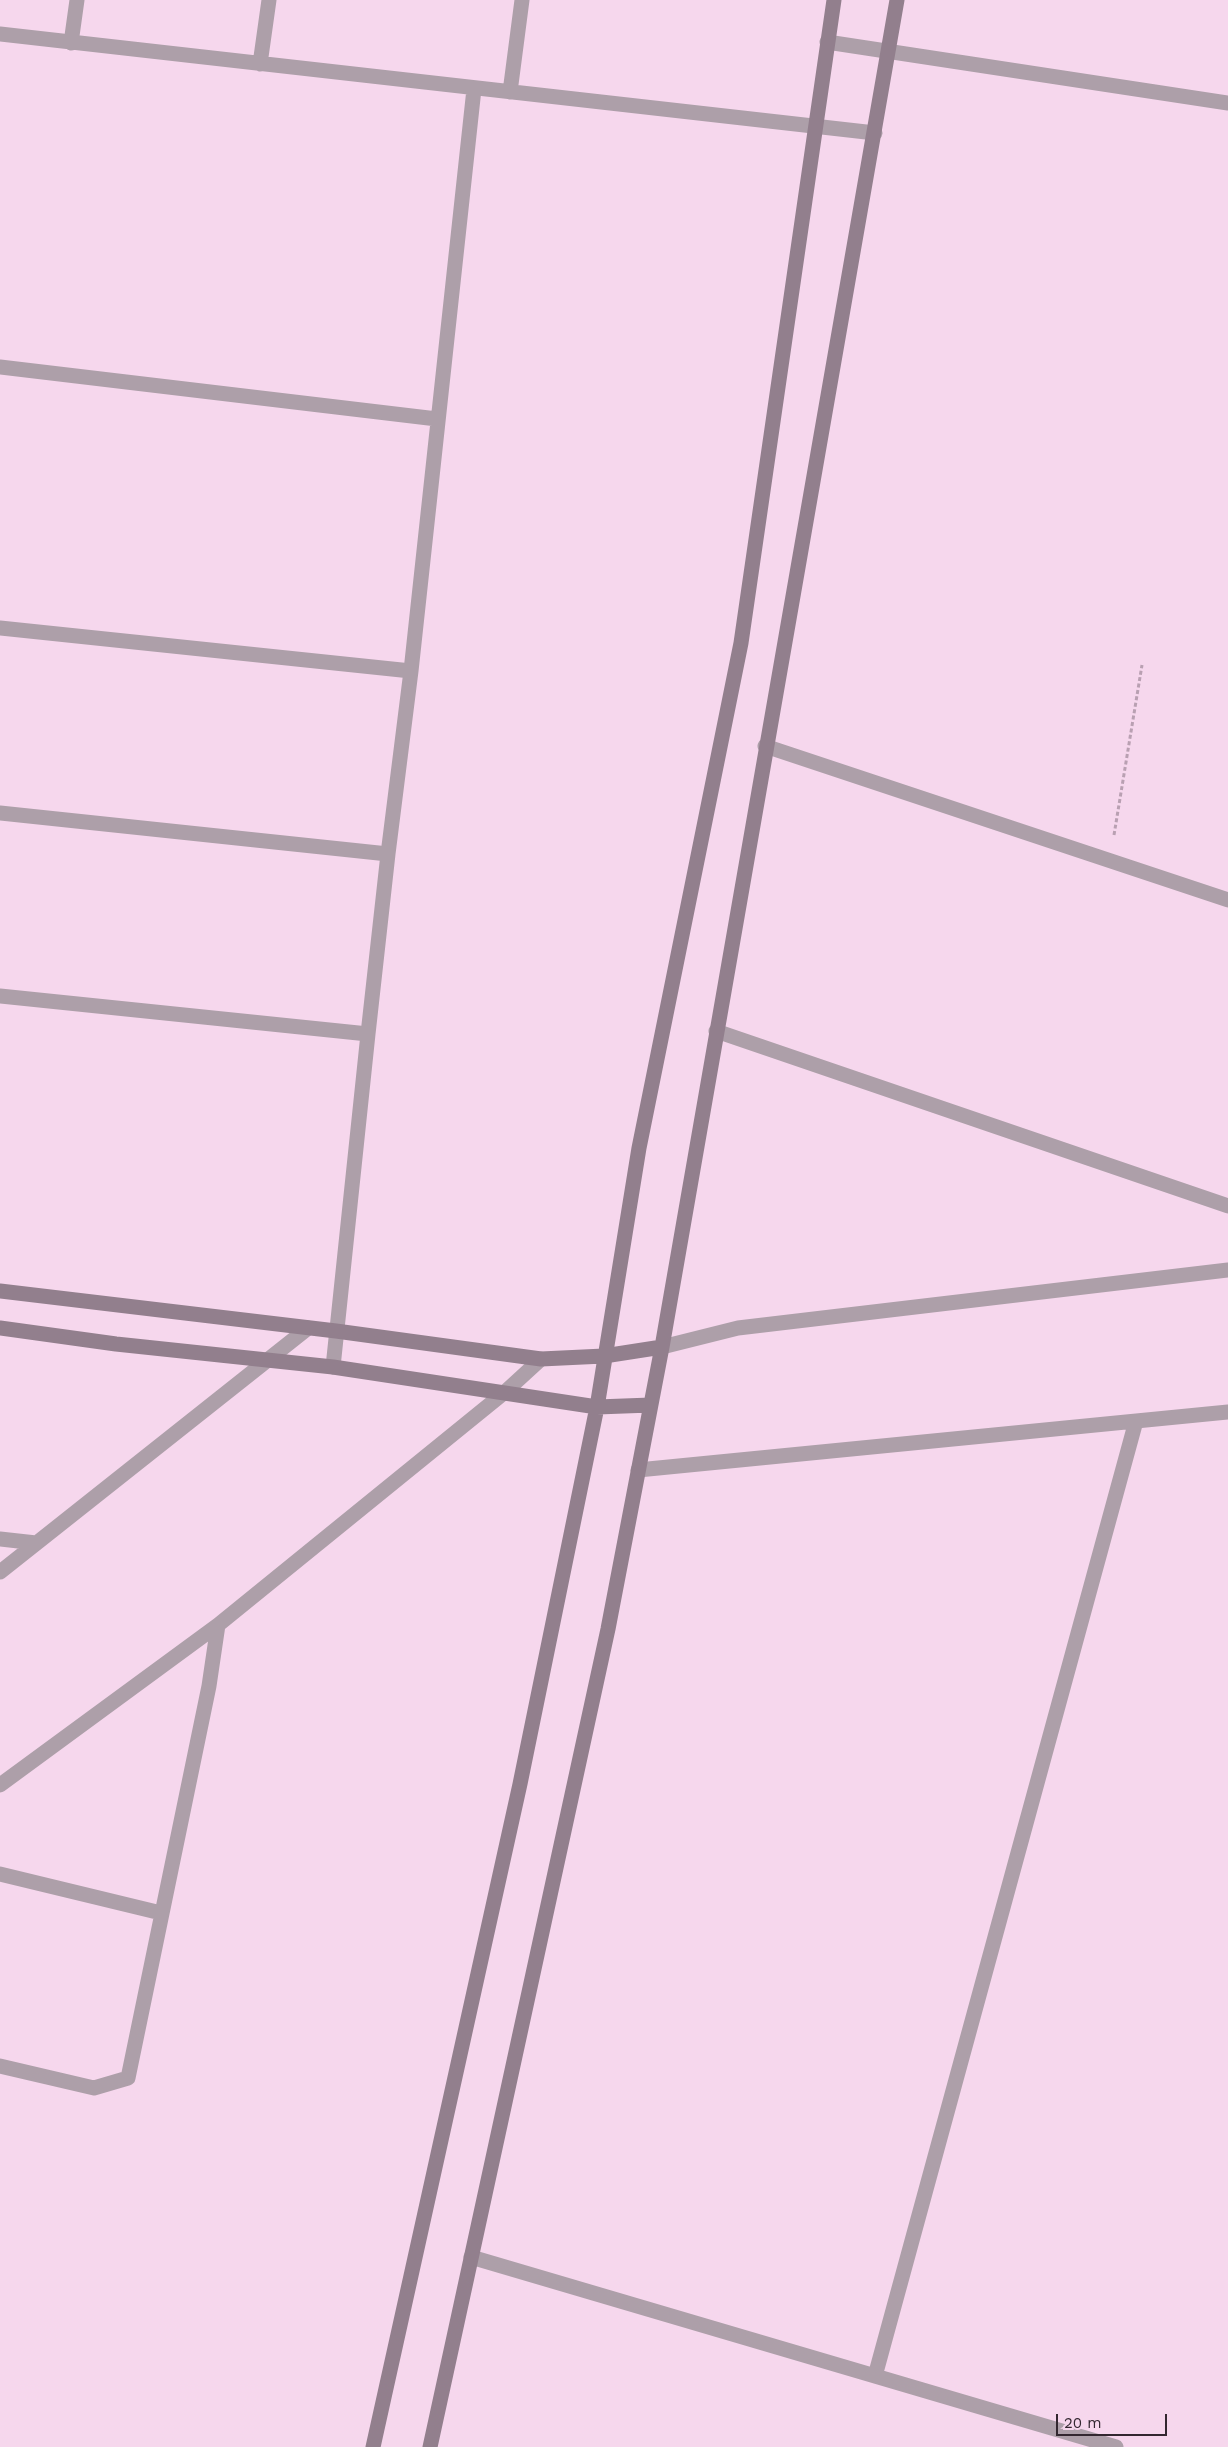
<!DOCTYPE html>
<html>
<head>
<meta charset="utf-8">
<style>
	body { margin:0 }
	#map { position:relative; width:1228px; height:2447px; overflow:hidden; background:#f6d7ed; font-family:"Work Sans",sans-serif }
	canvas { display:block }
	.scale { position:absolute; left:1056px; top:2414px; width:111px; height:22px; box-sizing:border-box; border:2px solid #332730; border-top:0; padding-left:6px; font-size:15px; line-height:18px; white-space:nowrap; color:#332730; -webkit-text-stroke:4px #f6d7ed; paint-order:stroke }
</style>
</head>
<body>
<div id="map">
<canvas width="1228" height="2447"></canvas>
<div class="scale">20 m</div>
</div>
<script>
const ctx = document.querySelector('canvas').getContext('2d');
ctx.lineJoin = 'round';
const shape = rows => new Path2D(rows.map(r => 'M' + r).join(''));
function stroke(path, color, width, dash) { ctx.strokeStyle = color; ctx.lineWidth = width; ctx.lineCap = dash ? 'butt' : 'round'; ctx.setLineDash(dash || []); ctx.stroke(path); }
stroke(shape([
	[1114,835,1142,665]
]), '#b9a0b2', 3, [4, 2.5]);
stroke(shape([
	[0,34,875,133],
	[827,42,1228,103],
	[71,43,77,0],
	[260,64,269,0],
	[510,92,522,0],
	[0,367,437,419],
	[0,628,411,671],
	[765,746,1228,900],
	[0,813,388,854],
	[0,996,368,1034],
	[716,1031,1228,1206],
	[662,1347,738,1328,1228,1270],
	[333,1367,368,1034,388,854,411,671,474,89],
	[638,1470,1228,1412],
	[0,1539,36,1543],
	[0,1572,308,1328],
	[0,1785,218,1625,505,1392,541,1359],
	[0,1874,161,1913],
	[0,2066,94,2088,128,2078,209,1686,218,1625],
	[471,2257,1116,2447],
	[875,2376,1136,1421]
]), '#ad9fa9', 15);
stroke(shape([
	[0,1291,336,1331,541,1359,604,1356,662,1347],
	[0,1328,116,1344,333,1367,597,1407,651,1405],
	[373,2447,520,1784,597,1407,639,1148,741,643,834,0],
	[430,2447,608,1629,662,1347,897,0]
]), '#927f8d', 15);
</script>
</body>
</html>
